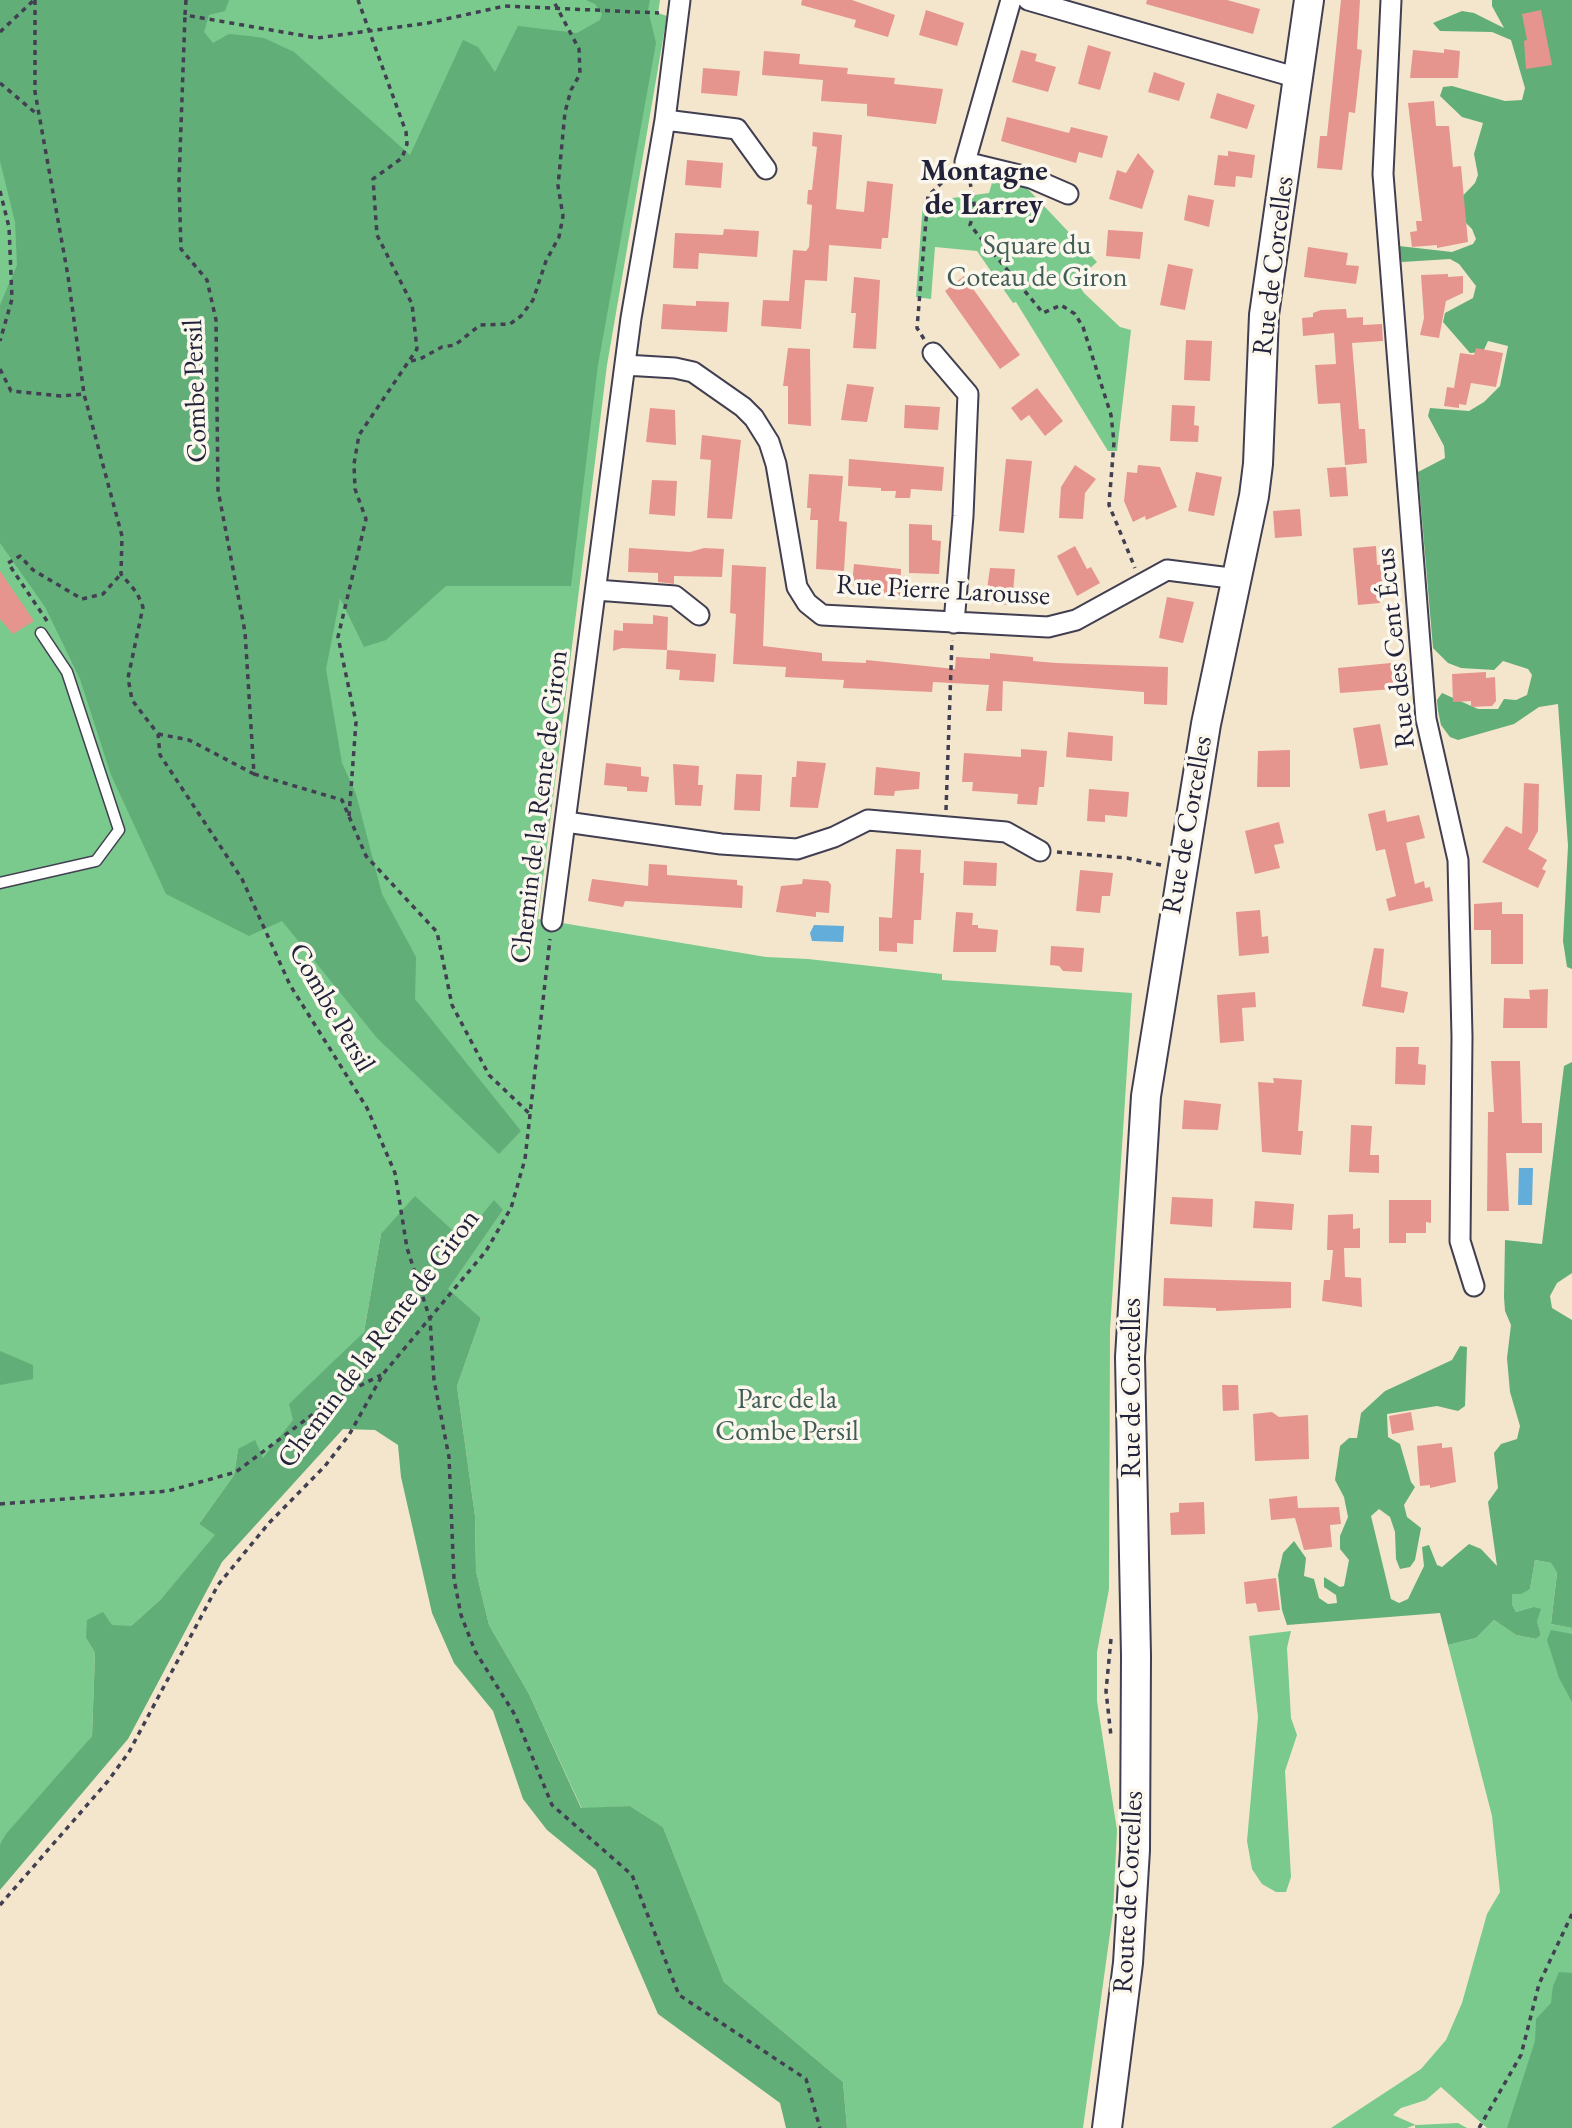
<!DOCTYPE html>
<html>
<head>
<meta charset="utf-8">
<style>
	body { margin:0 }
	canvas { display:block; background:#f3e6cc }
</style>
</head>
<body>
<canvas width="1572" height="2128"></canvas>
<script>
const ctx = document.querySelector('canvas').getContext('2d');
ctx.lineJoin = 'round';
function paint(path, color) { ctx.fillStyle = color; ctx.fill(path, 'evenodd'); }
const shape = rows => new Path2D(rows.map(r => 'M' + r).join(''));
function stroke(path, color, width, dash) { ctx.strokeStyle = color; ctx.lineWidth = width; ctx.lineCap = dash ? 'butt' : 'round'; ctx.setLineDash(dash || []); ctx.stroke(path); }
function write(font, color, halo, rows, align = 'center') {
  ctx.font = font + ' "EB Garamond",serif'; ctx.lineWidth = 7; ctx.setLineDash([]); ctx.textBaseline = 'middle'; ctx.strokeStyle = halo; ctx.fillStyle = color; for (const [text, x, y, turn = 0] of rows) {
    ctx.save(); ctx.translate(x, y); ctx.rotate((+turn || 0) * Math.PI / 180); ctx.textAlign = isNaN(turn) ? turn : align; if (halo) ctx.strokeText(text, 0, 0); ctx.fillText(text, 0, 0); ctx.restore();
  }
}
paint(shape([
	[0,0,660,0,658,13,667,16,607,365,538,919,766,957,808,959,942,974,942,980,1132,993,1110,1330,1109,1589,1097,1652,1097,1701,1117,1830,1113,1912,1083,2128,847,2128,843,2082,724,1982,663,1827,630,1806,582,1809,529,1694,489,1625,476,1571,475,1516,457,1386,481,1318,447,1289,503,1210,462,1239,381,1234,364,1332,263,1459,238,1449,234,1475,199,1524,216,1535,160,1600,131,1626,112,1626,86,1638,95,1653,92,1736,0,1844],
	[1006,180,1026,187,1097,262,1076,281,1084,293,1120,327,1131,330,1117,451,1108,451,1016,302,1013,303,977,251,935,247,931,299,916,297,923,202,989,193,992,183],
	[1535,1560,1551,1563,1557,1573,1551,1624,1572,1628,1572,2128,1487,2128,1441,2087,1426,2100,1401,2108,1393,2115,1416,2125,1458,2123,1467,2128,1415,2128,1415,2125,1407,2128,1331,2128,1421,2069,1446,2040,1462,2003,1487,1914,1500,1892,1492,1816,1448,1645,1476,1638,1494,1620,1516,1635,1536,1639,1541,1635,1533,1607,1516,1612,1512,1604,1512,1594,1530,1589],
	[1291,1631,1287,1648,1291,1718,1297,1735,1285,1771,1291,1877,1286,1892,1276,1892,1262,1884,1252,1869,1247,1841,1258,1717,1249,1636]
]), '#79ca8c');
paint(shape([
	[0,0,229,0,225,11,209,15,204,32,213,43,229,34,249,36,264,38,294,52,410,155,463,40,478,47,495,72,518,26,577,33,600,20,602,14,595,4,586,0,650,0,648,10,656,43,598,365,571,586,446,586,386,640,364,647,340,598,326,669,342,763,356,794,382,894,416,957,415,999,521,1131,499,1154,377,1038,282,921,249,936,166,894,111,775,80,679,45,607,0,543,0,305,17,265,15,222,0,161],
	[1492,0,1572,0,1572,969,1567,967,1563,941,1568,846,1558,704,1539,707,1514,724,1458,740,1450,737,1441,725,1438,711,1437,700,1442,693,1478,709,1498,709,1504,699,1516,700,1527,695,1532,675,1528,669,1503,661,1494,670,1461,668,1448,663,1433,648,1418,472,1445,458,1444,446,1428,416,1430,408,1469,411,1484,402,1500,386,1508,346,1488,341,1483,352,1470,353,1443,322,1445,313,1473,298,1476,286,1459,264,1450,259,1402,262,1399,255,1399,246,1452,252,1473,244,1476,239,1472,229,1454,211,1455,204,1475,183,1478,175,1474,154,1483,123,1462,117,1440,96,1443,87,1452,86,1505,101,1522,100,1525,88,1511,40,1492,32,1440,31,1433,23,1462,11,1474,13,1504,28,1492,6],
	[1572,1062,1572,1273,1557,1283,1550,1296,1552,1308,1572,1320,1572,1628,1551,1624,1557,1573,1551,1563,1535,1560,1530,1589,1521,1594,1512,1594,1512,1604,1516,1612,1533,1607,1541,1609,1537,1621,1541,1635,1536,1639,1516,1635,1494,1620,1476,1638,1448,1645,1440,1613,1287,1625,1282,1610,1278,1575,1283,1553,1294,1541,1306,1558,1304,1576,1314,1579,1319,1598,1328,1604,1337,1603,1336,1595,1324,1587,1324,1577,1340,1587,1344,1586,1349,1560,1340,1549,1340,1536,1348,1517,1344,1497,1335,1480,1340,1446,1349,1438,1357,1438,1361,1413,1385,1391,1452,1360,1460,1346,1467,1347,1465,1406,1458,1411,1437,1406,1387,1414,1388,1437,1400,1444,1411,1482,1415,1487,1404,1505,1407,1517,1421,1528,1415,1560,1410,1567,1400,1569,1396,1559,1395,1532,1390,1517,1379,1509,1371,1516,1391,1599,1399,1603,1408,1599,1424,1566,1422,1547,1429,1545,1437,1565,1442,1567,1469,1544,1481,1549,1497,1566,1488,1502,1498,1488,1494,1453,1501,1444,1517,1439,1520,1426,1510,1392,1507,1358,1511,1325,1505,1311,1504,1297,1505,1240,1542,1244,1564,1066],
	[415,1196,462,1239,494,1200,503,1210,448,1289,481,1318,457,1386,475,1516,476,1571,489,1625,529,1694,581,1808,630,1806,663,1827,724,1982,843,2082,847,2128,786,2128,780,2103,658,2014,596,1870,547,1830,523,1799,493,1711,454,1663,432,1613,401,1477,398,1445,375,1430,343,1429,222,1562,128,1739,0,1890,0,1844,6,1834,92,1736,95,1653,86,1638,87,1620,103,1612,112,1625,131,1626,160,1600,215,1535,199,1524,234,1475,238,1449,255,1440,263,1458,293,1420,289,1404,364,1332,381,1234],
	[0,1351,33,1365,33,1379,0,1385],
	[1551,1630,1572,1634,1572,1702,1559,1678,1547,1640],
	[1559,1972,1572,1973,1572,2128,1507,2128,1535,2041,1536,2019,1551,2003,1553,1986]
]), '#62ae78');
paint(shape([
	[814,925,844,926,843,942,812,941,810,933],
	[1519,1168,1533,1168,1532,1205,1518,1205]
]), '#62adda');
paint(shape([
	[802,0,852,0,895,15,888,37,854,27,856,20,801,5],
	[1147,0,1227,0,1260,9,1253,34,1146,4],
	[1341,0,1360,0,1357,49,1362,50,1355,113,1349,112,1342,170,1317,168,1320,136,1327,136],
	[926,10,964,23,957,46,919,35],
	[1541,10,1552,65,1526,69,1524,41,1527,40,1522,14],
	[1088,45,1111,52,1100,90,1078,84],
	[1444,49,1460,51,1458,78,1410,78,1413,50,1444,53],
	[1021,50,1037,54,1035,61,1056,67,1048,92,1012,82],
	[764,51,800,54,799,64,848,68,847,74,895,78,894,84,943,89,936,124,867,116,867,104,821,101,823,80,762,75],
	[703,68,740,71,737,96,701,93],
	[1154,72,1185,83,1179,101,1148,92],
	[1217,93,1255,105,1247,129,1210,118],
	[1434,101,1436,126,1449,126,1453,167,1461,166,1468,242,1437,248,1437,245,1412,247,1410,232,1417,231,1416,221,1422,221,1408,103],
	[1007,117,1069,133,1071,127,1108,136,1102,158,1079,152,1076,163,1001,141],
	[813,132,842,135,836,209,864,212,867,181,893,184,888,238,882,238,881,249,829,245,827,281,805,280,801,329,761,326,763,300,789,301,793,250,806,251,809,247,812,205,807,204,808,190,812,190,817,147,812,146],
	[1228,151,1255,155,1252,178,1236,176,1235,187,1214,185,1218,155,1228,156],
	[1138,153,1154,171,1142,209,1109,199,1117,170,1126,173],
	[687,160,723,163,721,188,685,185],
	[1188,195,1214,200,1209,227,1184,220],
	[724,229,759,231,757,257,699,253,698,269,673,268,675,233,723,235],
	[1108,230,1143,232,1140,259,1106,256],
	[1308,247,1348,253,1346,265,1359,266,1356,284,1304,277],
	[1168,264,1193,269,1185,310,1160,305],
	[1448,274,1448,277,1463,276,1463,293,1446,301,1439,338,1420,335,1424,318,1421,275],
	[964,276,1020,355,1000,369,945,291],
	[854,277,880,280,876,349,853,348,856,313,851,313],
	[696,301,729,302,727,332,661,329,663,304,696,306],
	[1346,309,1347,318,1363,317,1363,325,1382,324,1383,341,1352,343,1359,429,1365,429,1367,463,1345,465,1340,403,1318,404,1315,365,1336,364,1334,333,1303,336,1302,318,1313,317,1313,313,1321,310],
	[1186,340,1212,341,1210,381,1184,380],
	[788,348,810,349,811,426,788,424,788,386,783,386],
	[1476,348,1503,353,1496,387,1471,383,1466,405,1459,404,1459,408,1444,406,1447,387,1454,388,1460,353,1474,355],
	[847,384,874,387,867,422,841,420],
	[1037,388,1063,421,1045,436,1029,415,1021,421,1011,408],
	[905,405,940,407,938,430,904,428],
	[1172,405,1195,406,1194,425,1199,426,1198,442,1170,441],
	[650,408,675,410,676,445,646,442],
	[702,435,741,440,732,519,707,518,711,460,700,459],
	[849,459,944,467,942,491,911,489,910,498,895,498,896,491,881,491,881,488,848,486],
	[1006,459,1032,461,1024,533,999,531],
	[1075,465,1096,479,1085,493,1083,519,1059,518,1061,487],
	[1138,465,1160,467,1177,507,1146,520,1145,516,1133,522,1124,501,1127,472,1137,473],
	[1346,467,1348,496,1330,497,1327,468],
	[1196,472,1222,477,1214,516,1188,511],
	[809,474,843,476,839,521,847,522,844,571,816,569,818,520,810,520,811,508,807,508],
	[652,480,677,481,675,516,649,514],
	[1300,509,1302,536,1275,538,1273,511],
	[909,524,932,525,932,540,941,541,939,574,909,573],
	[1075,546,1087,569,1091,567,1100,583,1077,596,1057,556],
	[1376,546,1377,565,1386,564,1387,583,1379,584,1380,603,1358,605,1353,548],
	[629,548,690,552,704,548,724,549,722,577,674,576,674,584,658,582,658,573,628,572],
	[854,564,901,569,900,596,865,592,865,585,852,585],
	[732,565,766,567,763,646,822,653,822,661,866,663,866,660,955,669,956,657,990,659,990,653,1033,657,1033,661,1056,663,1168,667,1167,705,1144,704,1144,692,1003,681,1002,711,986,711,989,685,933,682,932,692,843,688,844,680,785,677,786,667,733,664,736,614,730,613],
	[990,568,1015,569,1012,605,985,603],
	[0,571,34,621,13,634,0,619],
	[1167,597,1194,602,1183,643,1159,638],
	[653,615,668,617,667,650,716,654,714,682,679,680,680,670,666,669,667,650,622,648,613,651,614,630,623,631,623,623,653,624],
	[1391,663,1394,689,1340,693,1338,668],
	[1486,672,1486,678,1495,677,1496,701,1492,706,1471,707,1471,701,1453,702,1452,674],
	[1380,724,1388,765,1360,769,1353,728],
	[1068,732,1113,736,1112,761,1066,757],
	[1021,749,1047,751,1044,787,1039,787,1037,805,1017,804,1018,794,972,791,973,782,962,782,964,753,1021,757],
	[1290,750,1290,787,1257,787,1258,751],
	[797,761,826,763,818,808,790,807,792,777,796,777],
	[606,763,641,767,641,776,649,777,647,792,627,791,627,787,604,785],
	[673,764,699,766,698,785,703,785,701,806,675,805],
	[876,767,920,772,919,789,895,791,894,796,874,795],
	[736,774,762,775,760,811,734,810],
	[1524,783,1539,784,1538,831,1528,849,1547,860,1542,869,1546,871,1538,888,1482,862,1506,826,1522,834],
	[1089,789,1129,792,1127,817,1105,815,1105,822,1087,821],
	[1385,810,1387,822,1419,815,1425,838,1406,843,1415,884,1424,881,1425,888,1430,887,1433,901,1389,911,1386,899,1396,896,1385,849,1376,851,1368,814],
	[1279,822,1284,843,1274,845,1280,868,1255,874,1245,831],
	[896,849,921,850,920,873,924,873,921,920,914,920,913,944,897,943,897,952,879,951,879,917,892,918],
	[964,861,997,863,996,886,963,885],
	[649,864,667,865,667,875,737,880,737,885,743,886,742,908,625,901,623,907,588,901,592,879,648,886],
	[1080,870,1113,873,1110,896,1102,896,1100,913,1076,911],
	[803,879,828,881,831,885,829,913,816,912,816,917,776,912,781,886,802,884],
	[1502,902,1502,914,1523,914,1523,964,1491,964,1491,930,1474,930,1474,904],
	[1260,910,1262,937,1268,936,1269,953,1239,956,1236,912],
	[956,912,973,913,972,925,978,925,978,928,998,930,996,952,953,952],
	[1051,946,1084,948,1082,972,1063,971,1059,966,1050,965],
	[1374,948,1384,949,1381,987,1408,992,1404,1013,1362,1006],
	[1548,989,1547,1028,1503,1028,1504,998,1530,999,1529,990],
	[1255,992,1256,1007,1242,1008,1244,1041,1220,1043,1217,995],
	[1396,1047,1419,1047,1418,1064,1426,1065,1425,1085,1395,1084],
	[1491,1061,1520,1061,1522,1123,1542,1123,1542,1153,1506,1153,1509,1211,1487,1211,1488,1112,1494,1112],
	[1273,1078,1302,1080,1298,1131,1303,1131,1301,1155,1262,1152,1258,1082,1274,1083],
	[1184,1100,1221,1104,1218,1130,1182,1129],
	[1351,1125,1372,1126,1370,1155,1379,1155,1379,1173,1349,1172],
	[1172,1197,1213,1199,1212,1227,1170,1224],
	[1389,1200,1431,1200,1431,1223,1426,1222,1426,1233,1406,1233,1406,1243,1389,1243],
	[1255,1201,1294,1204,1292,1230,1253,1228],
	[1353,1214,1353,1229,1360,1228,1360,1248,1344,1248,1345,1277,1361,1278,1362,1307,1322,1301,1324,1280,1330,1280,1333,1250,1327,1250,1328,1215],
	[1164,1278,1291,1282,1291,1308,1216,1311,1216,1308,1163,1306],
	[1222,1385,1238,1385,1239,1410,1223,1411],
	[1272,1412,1279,1417,1308,1415,1309,1459,1255,1461,1253,1414],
	[1411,1412,1414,1430,1392,1434,1389,1416],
	[1442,1443,1442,1448,1452,1447,1456,1482,1430,1488,1430,1485,1420,1486,1417,1446],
	[1297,1496,1298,1508,1339,1507,1341,1524,1330,1525,1332,1547,1304,1550,1295,1518,1271,1520,1269,1499],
	[1204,1502,1205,1534,1171,1535,1170,1513,1179,1512,1179,1503],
	[1276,1578,1280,1610,1258,1612,1256,1603,1246,1604,1244,1582]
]), '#e6958e');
const lane = shape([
	[0,883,96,861,119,830,67,672,41,633]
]);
const street = shape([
	[1011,0,965,162,1031,178,1068,194],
	[1028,0,1298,78],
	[1391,0,1383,174,1426,719,1458,860,1462,1037,1460,1241,1474,1286],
	[665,120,737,129,766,169],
	[933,353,968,394,963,516,954,623],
	[625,365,675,368,693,372,743,407,754,418,769,442,776,464,797,587,807,603,822,615,1048,627,1076,620,1167,570,1238,579],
	[596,590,675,596,699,615],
	[566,822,721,844,797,849,834,837,868,820,1006,832,1040,851],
	[552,921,631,318,665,120,680,0]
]);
const secondary = shape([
	[1107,2128,1128,1963,1135,1850,1136,1656,1130,1357,1146,1096,1206,724,1254,496,1258,464,1264,315,1309,0]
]);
stroke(lane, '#413f51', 13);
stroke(street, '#413f51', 23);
stroke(secondary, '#413f51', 32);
stroke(shape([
	[35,0,35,92,68,276,84,394,122,536,121,574,137,593,143,607,128,678,132,700,158,734,160,755,242,879,290,985,367,1108,395,1173,407,1248,430,1319,434,1380,449,1457,454,1579,461,1615,475,1651,515,1715,552,1805,632,1875,679,1995,806,2079,820,2128],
	[186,0,185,15,317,38,428,23,505,6,659,13],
	[0,32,34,0],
	[0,83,38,115],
	[970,182,975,209,970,225,1043,313,1061,305,1075,314,1083,327,1111,415,1114,442,1109,505,1135,568],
	[0,191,9,227,12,299,0,341],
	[924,339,917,328,928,196,951,174],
	[411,361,420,359,442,347,455,345,480,325,510,324,521,316,533,300,546,261,559,237,563,216,558,186,565,112,571,90,580,74,579,49,553,0],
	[0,369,11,391,61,396,84,394],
	[47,621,8,563,20,556,33,570,82,599,103,594,121,574],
	[158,734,189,740,254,774,245,632,218,490,216,320,207,280,181,249,179,182,185,15],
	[254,774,342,800,366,856,437,932,452,1005,489,1075,531,1115],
	[946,810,952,640],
	[349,816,356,722,338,637,366,519,355,489,354,464,359,435,417,349,412,304,377,235,373,179,402,158,407,144,406,132,358,0],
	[1057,852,1127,858,1161,865],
	[0,1504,168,1491,236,1472,332,1400,381,1375],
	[1111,1639,1106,1691,1111,1736],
	[0,1905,108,1781,129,1752,218,1585,269,1523,325,1466,349,1435,383,1374,486,1251,511,1208,525,1159,550,939],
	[1479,2128,1521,2055,1539,1984,1572,1914]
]), '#413f51', 3.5, [5, 5]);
stroke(lane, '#fff', 10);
stroke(street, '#fff', 19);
stroke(secondary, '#fff', 28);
write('28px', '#405d57', '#fbf7ec', [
	["Square du",1037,246],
	["Coteau de Giron",1037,278],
	["Parc de la",787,1400],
	["Combe Persil",787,1432]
]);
write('28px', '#22223b', '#fbf7ec', [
	["Rue de Corcelles",1274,266,-83],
	["Combe Persil",196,391,-92],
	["Rue Pierre Larousse",943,591,3],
	["Rue des Cent Écus",1396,648,-96],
	["Chemin de la Rente de Giron",540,807,-83],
	["Rue de Corcelles",1188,825,-80],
	["Combe Persil",331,1008,60],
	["Chemin de la Rente de Giron",379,1339,-53],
	["Rue de Corcelles",1132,1388,-90],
	["Route de Corcelles",1129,1892,-87]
]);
write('bold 30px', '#22223b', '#fbf7ec', [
	["Montagne",984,172],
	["de Larrey",984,206]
]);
</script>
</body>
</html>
